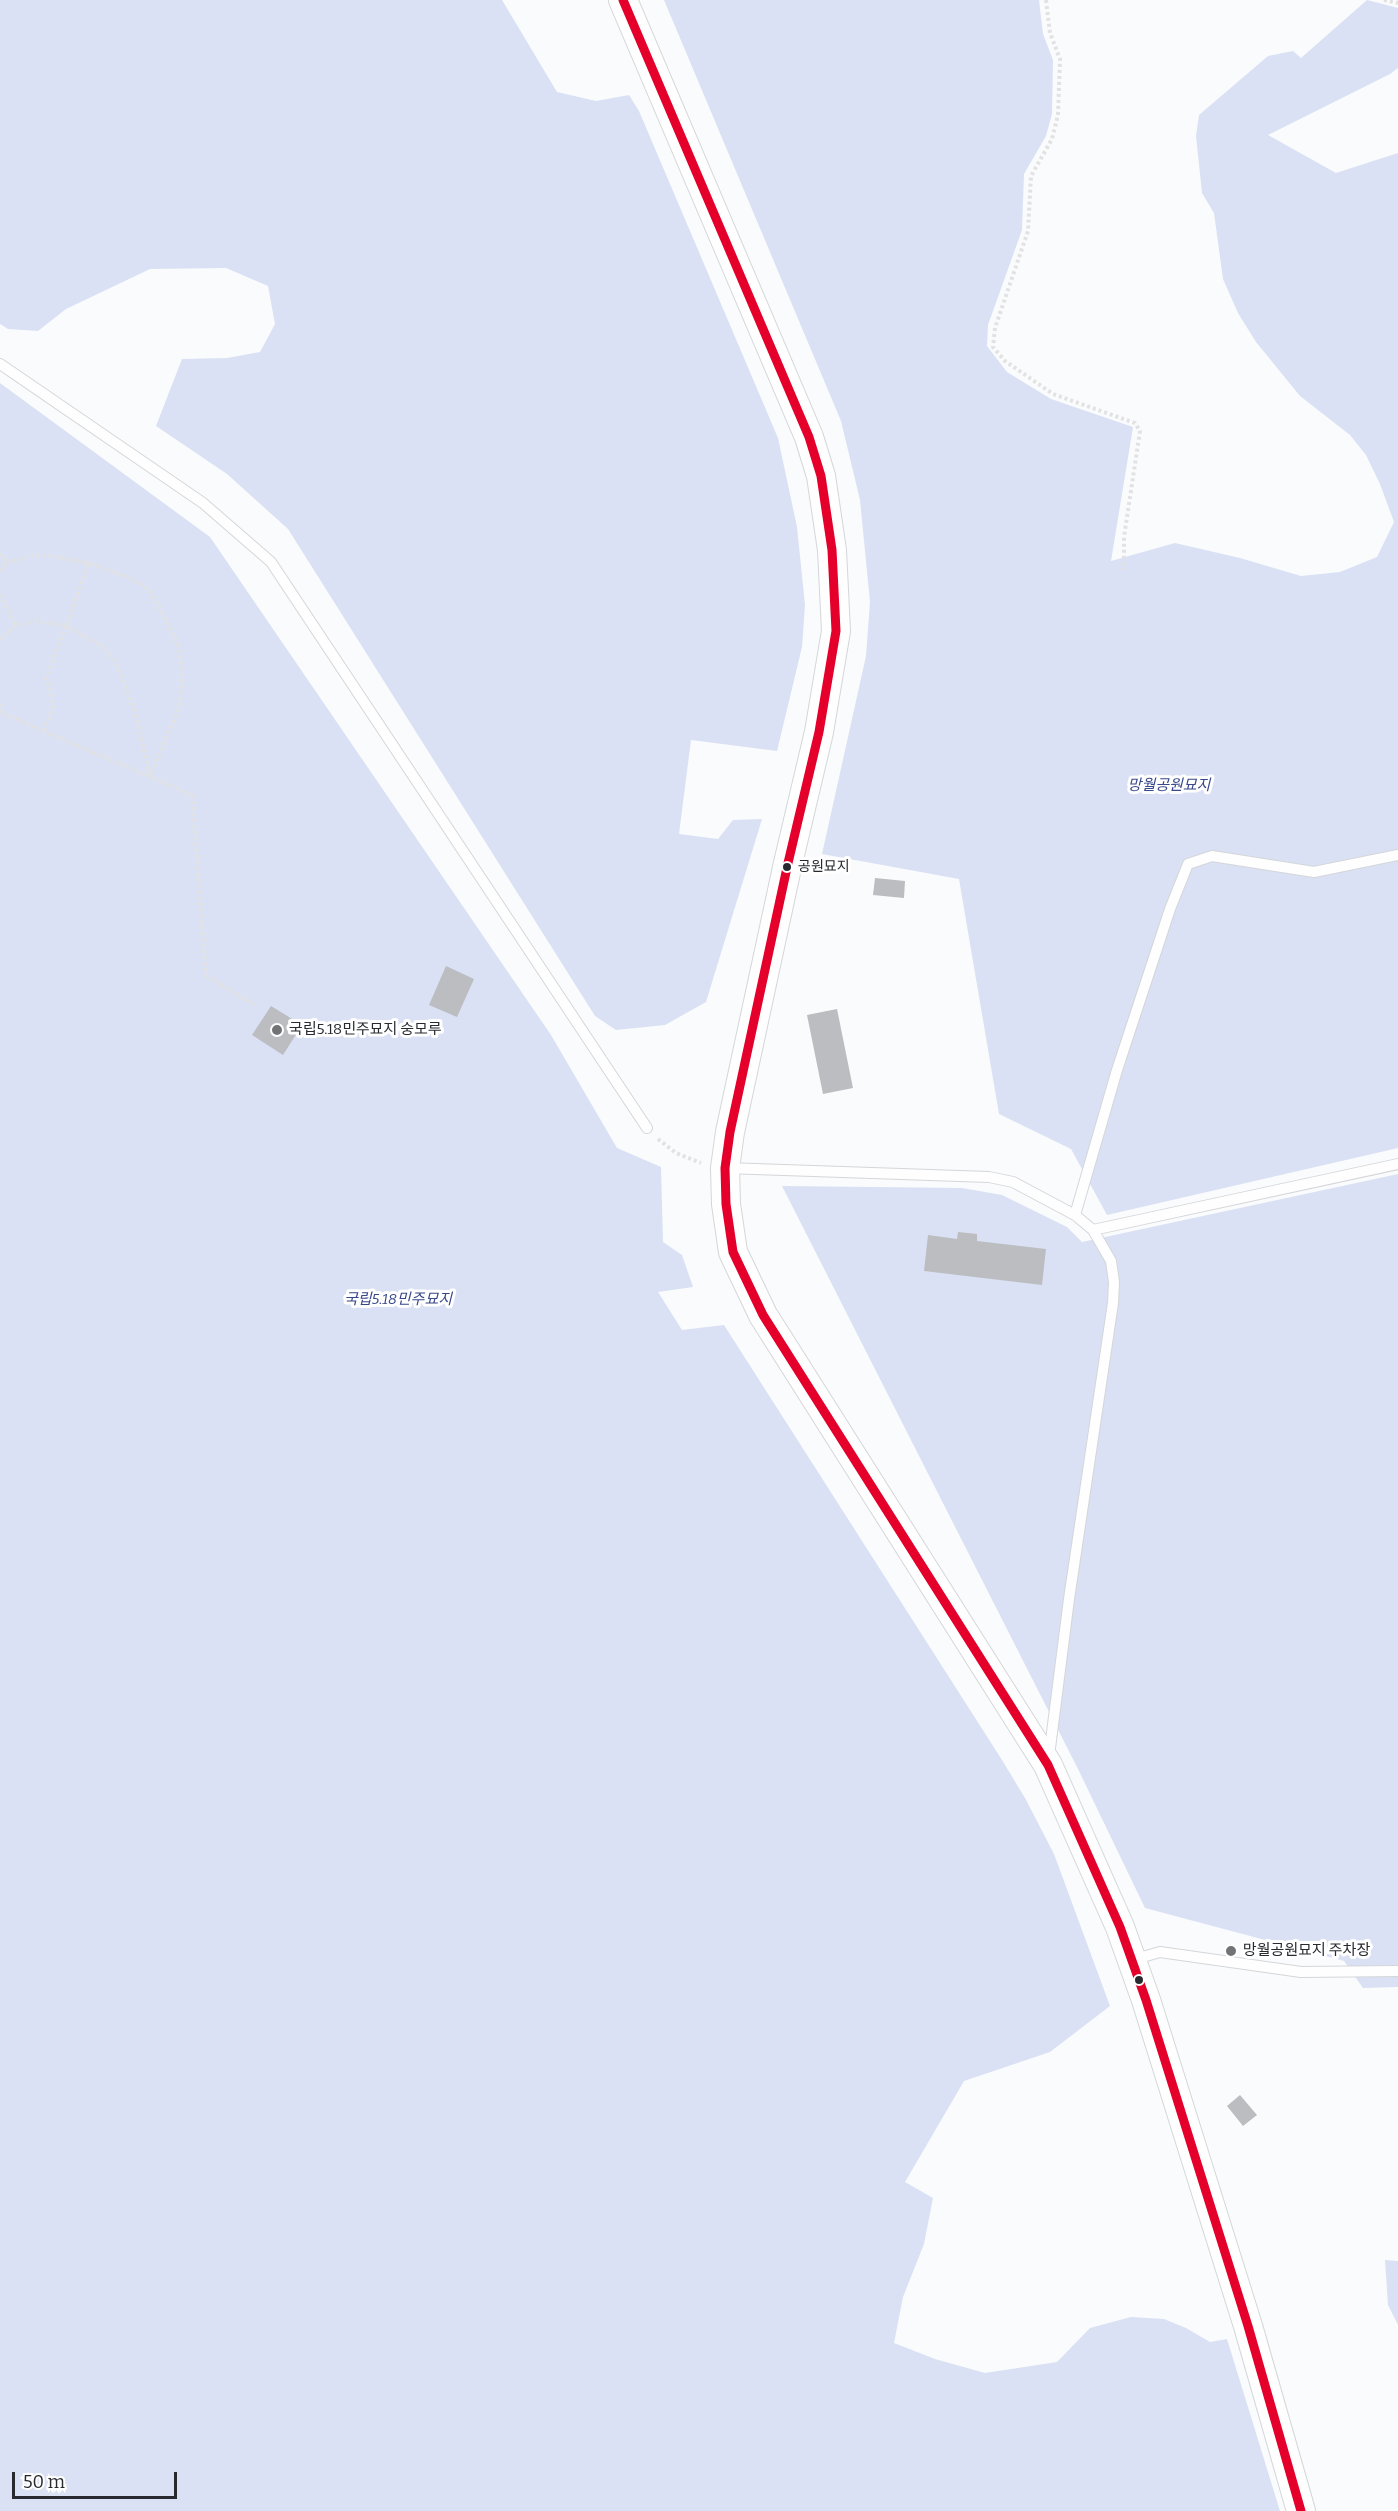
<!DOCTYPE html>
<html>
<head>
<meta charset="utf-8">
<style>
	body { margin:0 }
	#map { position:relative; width:1398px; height:2511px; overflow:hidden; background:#fafbfc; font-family:Bitter,serif }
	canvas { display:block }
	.scale { position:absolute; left:12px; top:2472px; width:165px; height:27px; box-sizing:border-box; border:3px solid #282a30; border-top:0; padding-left:8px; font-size:18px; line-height:21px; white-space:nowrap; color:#282a30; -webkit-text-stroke:4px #fff; paint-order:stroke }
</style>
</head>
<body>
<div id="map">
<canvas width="1398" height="2511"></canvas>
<div class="scale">50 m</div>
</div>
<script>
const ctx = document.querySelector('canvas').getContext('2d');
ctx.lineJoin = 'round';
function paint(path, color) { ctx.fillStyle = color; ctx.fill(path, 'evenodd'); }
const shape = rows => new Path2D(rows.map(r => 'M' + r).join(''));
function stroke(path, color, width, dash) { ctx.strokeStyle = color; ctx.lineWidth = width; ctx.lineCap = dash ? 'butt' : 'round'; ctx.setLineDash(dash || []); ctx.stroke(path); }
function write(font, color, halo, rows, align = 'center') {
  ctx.font = font + ' Bitter,"Noto Sans KR",serif'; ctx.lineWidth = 6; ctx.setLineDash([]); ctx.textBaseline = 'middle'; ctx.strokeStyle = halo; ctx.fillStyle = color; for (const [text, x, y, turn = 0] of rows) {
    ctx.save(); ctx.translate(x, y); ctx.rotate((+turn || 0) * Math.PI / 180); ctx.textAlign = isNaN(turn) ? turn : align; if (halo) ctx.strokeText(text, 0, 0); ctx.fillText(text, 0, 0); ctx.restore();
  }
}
paint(shape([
	[0,0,502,0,557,92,596,101,629,95,639,111,778,438,797,527,805,605,802,647,777,751,691,740,679,834,718,839,733,820,762,819,706,1002,665,1025,616,1030,595,1016,288,529,227,474,156,426,182,359,227,358,260,352,275,324,268,286,226,268,150,269,66,309,38,331,8,329,0,324],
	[664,0,1039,0,1043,34,1053,60,1052,114,1046,136,1024,174,1022,230,988,325,987,346,1007,372,1051,399,1133,427,1111,561,1175,543,1240,558,1301,576,1340,572,1377,557,1394,522,1380,484,1366,455,1350,435,1300,396,1256,342,1238,313,1223,279,1214,213,1202,193,1196,136,1199,115,1268,56,1293,51,1301,58,1367,0,1398,8,1398,68,1390,74,1268,135,1336,173,1398,153,1398,1148,1107,1215,1071,1149,999,1114,959,879,822,854,866,656,870,602,860,500,841,421],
	[0,383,210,537,551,1035,617,1148,661,1167,663,1242,682,1255,693,1287,658,1292,682,1330,724,1325,1002,1760,1025,1798,1054,1854,1110,2006,1050,2052,964,2081,905,2182,933,2198,924,2244,903,2297,894,2343,935,2359,985,2373,1057,2362,1090,2328,1131,2317,1164,2319,1186,2328,1210,2342,1227,2339,1280,2511,0,2511],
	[1398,1174,1398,1987,1363,1988,1344,1961,1145,1908,1078,1769,782,1186,962,1188,1002,1195,1067,1227,1082,1242],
	[1385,2260,1398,2261,1398,2325,1388,2305]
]), '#dae1f4');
paint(shape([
	[875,878,905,881,904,898,873,895],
	[446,966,474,979,457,1017,429,1005],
	[271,1006,302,1025,283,1055,252,1035],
	[837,1009,853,1088,823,1094,807,1015],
	[958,1232,977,1234,977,1241,1046,1249,1042,1285,924,1271,928,1235,957,1239],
	[1240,2095,1257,2115,1243,2126,1227,2106]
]), '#bbbdc0');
const service = shape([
	[0,364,203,503,271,562,647,1128],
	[725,1168,989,1177,1013,1182,1075,1215,1093,1230,1111,1261,1114,1282,1113,1303,1069,1599,1049,1756],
	[1075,1215,1117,1070,1170,909,1188,864,1212,856,1314,872,1398,855],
	[1093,1230,1398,1164],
	[1132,1960,1160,1952,1301,1972,1398,1971]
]);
const secondary = shape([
	[623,0,809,437,821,476,832,550,836,631,819,732,788,863,730,1132,725,1168,726,1204,733,1252,763,1315,1048,1765,1120,1927,1146,2000,1248,2326,1301,2511]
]);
stroke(service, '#d4d6d9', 12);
stroke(secondary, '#d4d6d9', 30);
stroke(shape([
	[1046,0,1050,33,1060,59,1058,115,1052,139,1031,176,1028,231,995,328,993,347,1005,361,1053,394,1135,423,1140,431,1124,537,1124,570],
	[1384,0,1398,3],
	[0,554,7,562],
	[0,571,7,562,35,555,52,556,89,563,127,577,145,586,152,594,177,642,182,671,180,705,150,777],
	[0,594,16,625,38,621,66,626,102,646,115,660,135,711,150,776],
	[0,640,16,625],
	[0,704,2,713,192,795,206,975,256,1006],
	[44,731,53,706,50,688,46,679,89,563],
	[658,1139,676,1153,701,1163]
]), '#e2e2e2', 4, [3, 3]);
stroke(service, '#fefeff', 10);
stroke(secondary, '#fefeff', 28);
stroke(shape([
	[623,0,809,437,821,476,832,550,836,631,819,732,788,863,730,1132,725,1168,726,1204,733,1252,763,1315,1048,1765,1120,1927,1146,2000,1248,2326,1301,2511]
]), '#e4002b', 9);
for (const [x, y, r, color] of [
	[787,867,5,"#282a30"],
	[277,1030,6,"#727377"],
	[1231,1951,6,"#727377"],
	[1139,1980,5,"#282a30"]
]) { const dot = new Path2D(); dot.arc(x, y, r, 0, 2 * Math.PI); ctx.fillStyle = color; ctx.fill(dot); stroke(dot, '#fff', 2); }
write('14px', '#282a30', '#fff', [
	["공원묘지",798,867]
], 'left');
write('italic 15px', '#39488a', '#fff', [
	["망월공원묘지",1169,786],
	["국립5.18민주묘지",398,1300]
]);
write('15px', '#282a30', '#fff', [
	["국립5.18민주묘지 숭모루",289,1030],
	["망월공원묘지 주차장",1243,1951]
], 'left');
</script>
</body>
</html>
